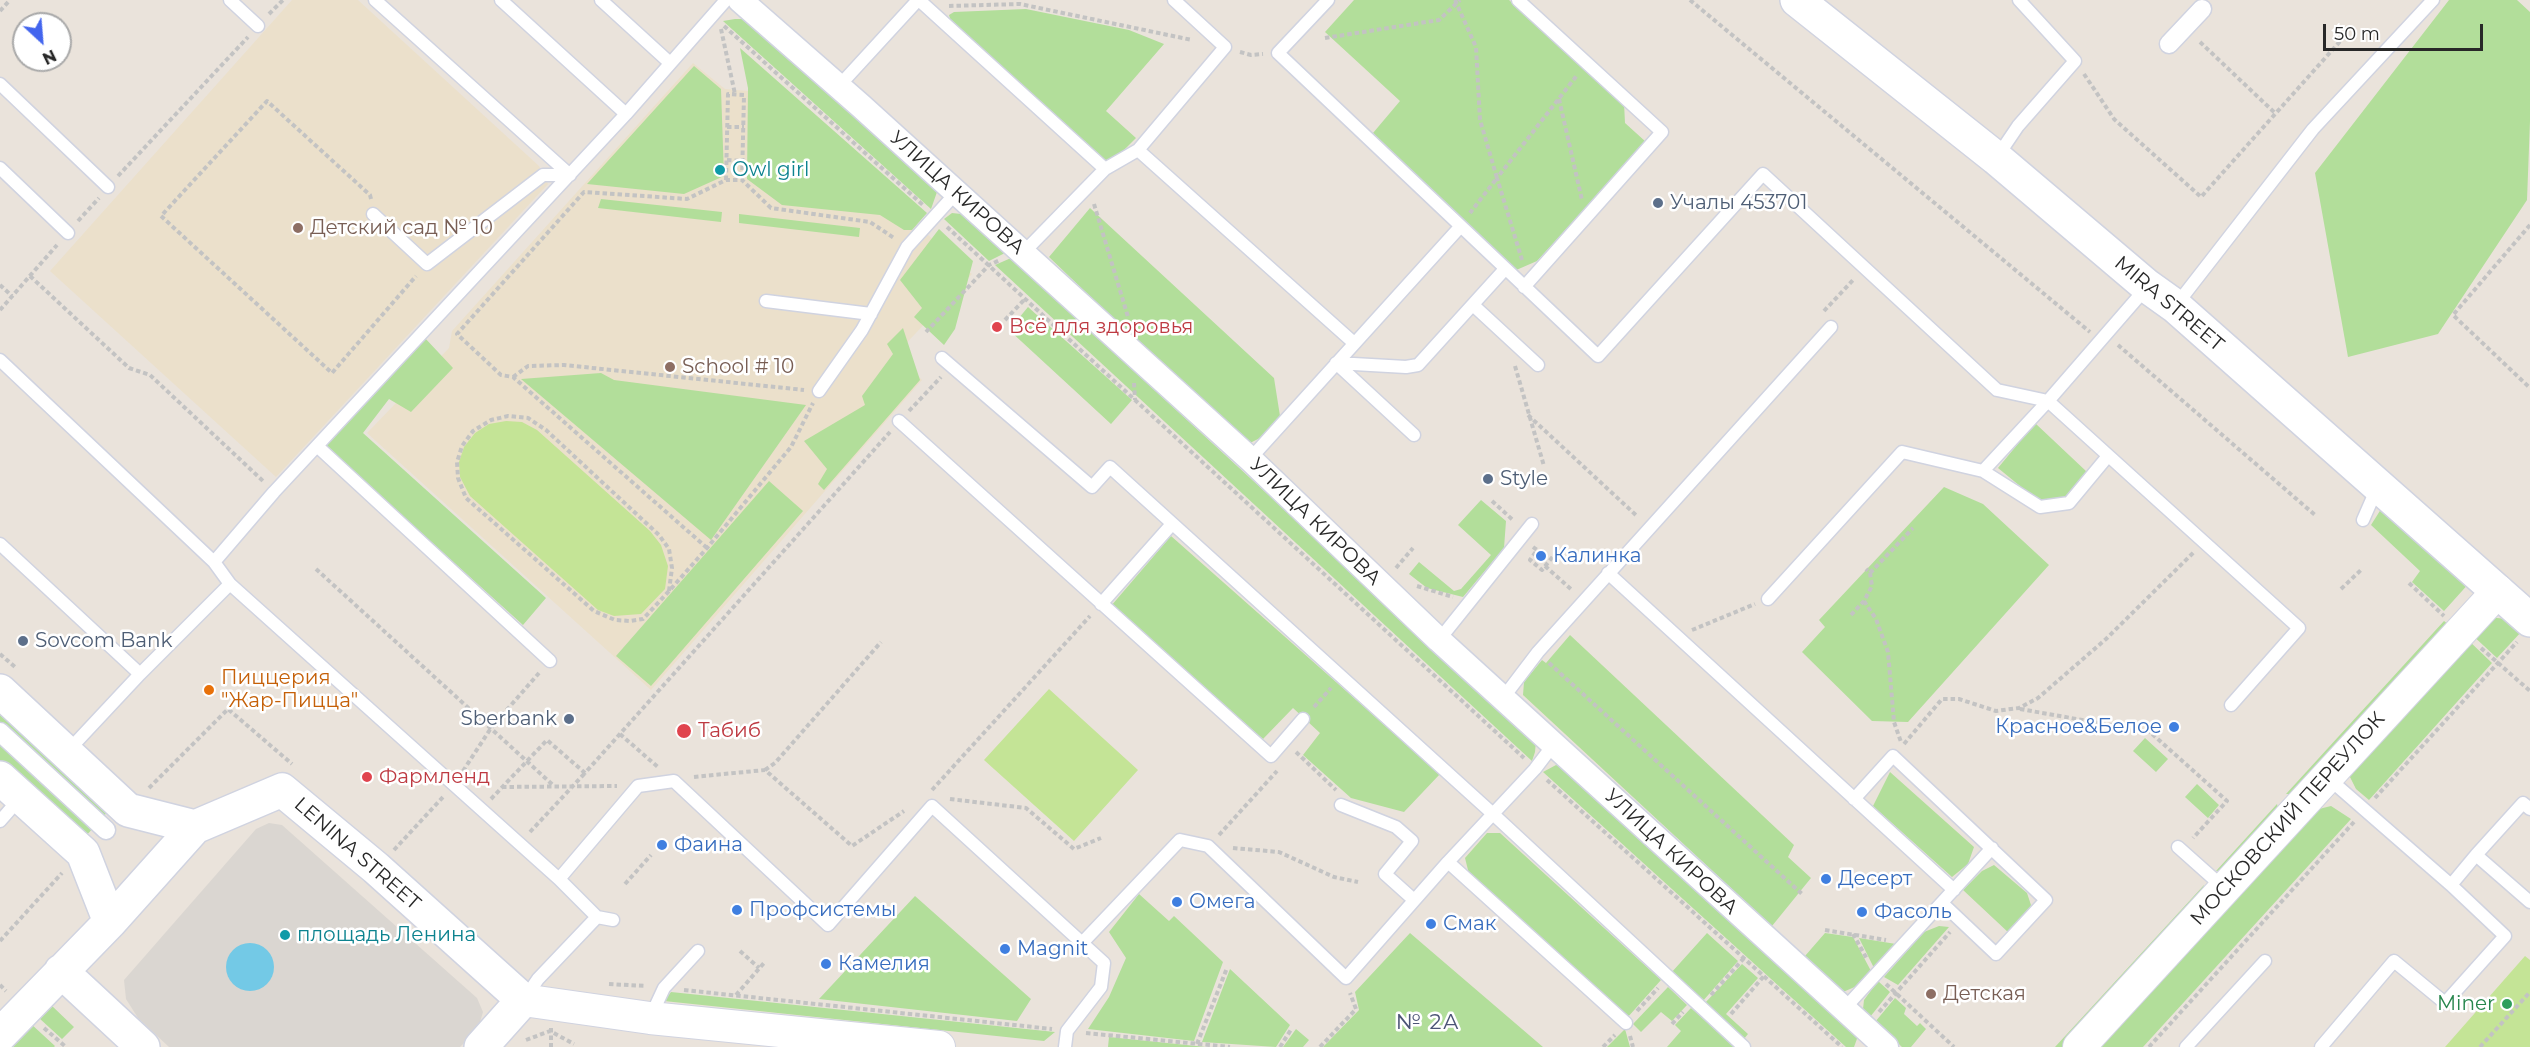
<!DOCTYPE html>
<html>
<head>
<meta charset="utf-8">
<style>
	body { margin:0 }
	#map { position:relative; width:2530px; height:1047px; overflow:hidden; background:#eae3db; font-family:Montserrat,sans-serif }
	canvas { display:block }
	.north { position:absolute; left:12px; top:12px; width:60px; height:60px; box-sizing:border-box; background:#fff; border:2px solid #a9a9a9; border-radius:50%; rotate:154deg; font-size:16px; font-weight:700; line-height:24px; text-align:center; color:#282828 }
	.north::after { content:''; display:block; margin:auto; width:21px; height:27px; background:#4365ee; clip-path:polygon(50% 0,100% 100%,50% 72%,0 100%) }
	.scale { position:absolute; left:2323px; top:24px; width:160px; height:27px; box-sizing:border-box; border:3px solid #282828; border-top:0; padding-left:8px; font-size:18px; line-height:21px; white-space:nowrap; color:#282828; -webkit-text-stroke:4px #fff; paint-order:stroke }
</style>
</head>
<body>
<div id="map">
<canvas width="2530" height="1047"></canvas>
<div class="north">N</div>
<div class="scale">50 m</div>
</div>
<script>
const ctx = document.querySelector('canvas').getContext('2d');
ctx.lineJoin = 'round';
function paint(path, color) { ctx.fillStyle = color; ctx.fill(path, 'evenodd'); }
const shape = rows => new Path2D(rows.map(r => 'M' + r).join(''));
function stroke(path, color, width, dash) { ctx.strokeStyle = color; ctx.lineWidth = width; ctx.lineCap = dash ? 'butt' : 'round'; ctx.setLineDash(dash || []); ctx.stroke(path); }
function write(font, color, halo, rows, align = 'center') {
  ctx.font = font + ' Montserrat,sans-serif'; ctx.lineWidth = 5; ctx.setLineDash([]); ctx.textBaseline = 'middle'; ctx.strokeStyle = halo; ctx.fillStyle = color; for (const [text, x, y, turn = 0] of rows) {
    ctx.save(); ctx.translate(x, y); ctx.rotate((+turn || 0) * Math.PI / 180); ctx.textAlign = isNaN(turn) ? turn : align; if (halo) ctx.strokeText(text, 0, 0); ctx.fillText(text, 0, 0); ctx.restore();
  }
}
paint(shape([
	[292,0,358,0,539,166,548,184,276,477,50,271],
	[693,63,725,89,749,91,757,83,972,274,896,354,922,380,651,690,367,433,449,348,452,331]
]), '#ebe0cb');
paint(shape([
	[1354,0,1509,0,1624,103,1625,123,1646,142,1537,261,1514,271,1373,133,1400,101,1325,32],
	[2449,0,2517,0,2530,12,2530,121,2527,200,2438,334,2348,357,2315,173],
	[1026,9,1129,30,1164,44,1106,111,1136,138,1110,164,951,22,949,15,954,12],
	[735,19,745,19,756,26,937,192,931,209,723,21],
	[740,48,927,213,912,230,904,230,880,215,782,205,747,179,748,88],
	[694,66,721,89,724,176,684,194,587,184],
	[601,199,722,212,721,222,598,208],
	[1090,208,1274,378,1280,416,1260,438,1250,443,1232,432,1049,257],
	[952,213,961,214,1005,253,989,261,944,219],
	[739,214,860,228,859,237,739,223],
	[939,229,973,261,955,329,944,345,914,317,922,308,900,280],
	[1011,258,1536,741,1535,752,1532,761,995,265],
	[1028,307,1132,400,1111,424,1009,330],
	[903,328,920,380,824,490,818,484,827,469,804,441,865,405,862,396,893,354,887,344],
	[424,337,453,368,411,412,389,399,363,433,546,598,523,625,324,445],
	[601,373,614,380,806,405,711,540,521,379],
	[2035,423,2087,472,2066,497,2052,503,2037,500,1998,468],
	[769,481,803,511,651,686,616,656],
	[1944,487,1983,504,2049,565,1908,722,1872,721,1802,652,1825,627,1819,620],
	[1481,500,1506,521,1504,548,1463,597,1427,588,1409,574,1419,562,1454,591,1461,589,1491,555,1458,525],
	[2383,506,2471,581,2444,611,2412,582,2420,571,2371,525],
	[1171,536,1440,774,1404,812,1351,798,1303,755,1320,733,1293,708,1263,739,1111,606],
	[2486,617,2508,619,2522,631,2497,658,2470,633],
	[2444,621,2449,625,2295,794,2286,794],
	[1570,635,1794,845,1788,857,1811,878,1772,926,1523,695,1524,682,1542,660,1546,663],
	[2466,638,2492,663,2369,800,2356,789,2349,775],
	[0,700,114,805,102,818,0,724],
	[0,738,95,826,84,838,0,761],
	[2145,738,2168,759,2156,772,2133,751],
	[1556,765,1563,767,1858,1036,1854,1047,1846,1047,1543,772],
	[1890,772,1974,847,1968,864,1952,877,1873,806],
	[2197,784,2219,805,2208,818,2185,797],
	[2277,804,2279,812,2227,870,2216,871],
	[2331,806,2351,819,2143,1047,2091,1047,2315,810],
	[1487,833,1500,833,1661,980,1627,1018,1469,874,1465,858],
	[1994,865,2027,893,2031,905,2028,914,2010,934,1963,890,1982,871],
	[2204,885,2201,896,2064,1047,2055,1047],
	[1139,894,1169,921,1174,916,1223,962,1194,1041,1088,1029,1109,997,1126,958,1109,932],
	[915,896,1031,999,1017,1021,819,999],
	[1939,926,1949,927,1898,985,1884,977,1924,932],
	[1410,933,1543,1047,1323,1047,1359,1010,1355,992],
	[1707,933,1738,961,1702,1002,1671,973],
	[1825,933,1853,937,1871,971,1857,986,1843,992,1805,956],
	[1859,938,1896,944,1874,968],
	[1742,964,1758,978,1726,1014,1748,1034,1743,1040,1704,1004],
	[1230,969,1290,1025,1276,1047,1202,1042],
	[1878,981,1890,992,1870,1017,1863,1009,1864,1000],
	[1668,987,1687,1005,1672,1021,1661,1012,1641,1032,1633,1024],
	[671,992,1055,1032,1044,1041,664,1001],
	[1895,998,1906,1008,1904,1014,1917,1026,1920,1023,1926,1029,1911,1047,1902,1047,1875,1022],
	[51,1005,74,1027,62,1039,39,1018],
	[1691,1008,1736,1047,1667,1047,1681,1031,1675,1025],
	[30,1023,55,1046,54,1047,8,1047],
	[1296,1029,1309,1040,1303,1047,1283,1047],
	[1625,1029,1630,1047,1607,1047],
	[1109,1037,1206,1047,1108,1047]
]), '#b2de9a');
paint(shape([
	[506,421,522,422,537,430,650,531,661,545,668,566,665,589,641,614,614,616,598,610,470,496,460,477,459,462,464,447,475,433,489,424],
	[1049,689,1138,770,1074,841,984,760],
	[2525,956,2530,960,2530,1047,2445,1047]
]), '#c4e496');
paint(shape([
	[269,823,282,825,477,998,483,1012,478,1029,460,1047,169,1047,138,1018,126,999,124,980,256,829]
]), '#dad6d1');
paint(shape([
	'226 967a24 24 0 1 1 48 0a24 24 0 1 1-48 0Z'
]), '#73c9e6');
const service = shape([
	[230,0,258,26],
	[375,0,570,175],
	[501,0,626,114],
	[601,0,670,63],
	[919,0,1105,169],
	[1328,0,1278,53,1598,356,1763,174,1997,390,2048,401,2299,628,2231,705],
	[1518,0,1662,132,1524,287],
	[0,84,108,187],
	[839,86,918,0],
	[1138,150,1225,47,1174,0],
	[1997,157,2018,126,2075,61,2019,0],
	[0,168,68,233],
	[373,214,427,264,543,175,570,175],
	[1023,253,1105,169,1138,150,1354,343],
	[766,301,871,314],
	[2177,304,2313,129,2433,0],
	[1473,305,1538,365],
	[942,358,1092,487,1110,467,1493,814,1744,1047],
	[0,360,214,562,230,584,140,674,67,752],
	[1336,363,1406,367,1418,365,1505,269],
	[1336,363,1414,435],
	[819,391,862,330,907,247,956,193],
	[899,421,1271,756,1303,719],
	[317,446,550,661],
	[1250,459,1460,227],
	[1983,471,2040,507,2069,503,2108,456],
	[2363,520,2377,488],
	[0,544,140,674],
	[214,562,274,492,626,114,726,0],
	[1608,573,1954,890],
	[230,584,559,879,597,917,538,979,525,998],
	[1768,599,1902,452,1983,471,2048,401,2147,287],
	[1101,604,1172,524],
	[1439,640,1532,524],
	[1503,698,1538,652,1831,327],
	[1854,799,1893,756,2046,900,1996,954,1942,903],
	[1341,805,1396,827,1412,841,1385,874,1414,900],
	[0,821,21,797],
	[2178,847,2224,888],
	[2476,855,2523,803,2530,809],
	[1448,862,1626,1023],
	[559,879,638,786,674,781,828,925,932,806,1104,963,1101,987,1067,1031,1065,1047],
	[2451,885,2476,855,2530,902],
	[597,917,613,920],
	[1083,942,1180,840,1208,846,1346,978,1448,862,1535,769,1554,744],
	[1844,1009,1992,848],
	[650,1018,664,988,698,951],
	[2186,1047,2265,961],
	[2321,1047,2394,961,2445,1003,2505,936,2451,885,2327,777]
]);
const pedestrian = shape([
	[2169,44,2202,9],
	[0,732,106,830]
]);
const minor = shape([
	[740,0,861,106,1250,459,1439,640,1886,1047]
]);
const tertiary = shape([
	[523,1000,650,1018,939,1047],
	[2079,1047,2498,591]
]);
const secondary = shape([
	[1797,0,1996,158,2147,286,2175,306,2530,620],
	[0,691,128,810,195,827,282,790,376,868,523,1000,481,1047],
	[0,778,83,853,110,922],
	[61,971,143,1047],
	[0,1035,110,922,195,827]
]);
stroke(service, '#d0d3e0', 15);
stroke(pedestrian, '#d0d3e0', 21);
stroke(minor, '#d0d3e0', 27);
stroke(tertiary, '#d0d3e0', 34);
stroke(secondary, '#d0d3e0', 36);
stroke(shape([
	[1455,0,1476,47,1480,120,1497,178,1470,213],
	[1690,0,2090,332],
	[949,6,1020,4,1192,40],
	[0,11,10,0],
	[269,14,283,0],
	[724,26,924,206],
	[721,29,735,94],
	[1325,38,1439,20,1460,0],
	[2200,42,2276,114],
	[1240,52,1251,55,1263,54],
	[2084,74,2114,119,2201,197,2343,38],
	[1559,99,1582,200],
	[727,127,744,127],
	[727,160,743,161],
	[118,176,248,37],
	[726,180,728,94,744,95,742,180],
	[371,199,370,195,267,101,161,216,332,373,416,276],
	[1094,204,1128,317],
	[78,221,99,198],
	[2530,225,2453,315,2530,388],
	[947,227,1524,758],
	[1522,260,1497,178,1578,74],
	[30,276,129,368,150,375,263,481],
	[0,285,12,296],
	[0,310,57,245],
	[1824,311,1854,279],
	[1005,320,1025,299],
	[926,332,989,265,1000,260],
	[2118,345,2315,515],
	[1515,366,1544,466],
	[513,377,528,366,564,365,804,390],
	[1134,383,1135,400],
	[909,411,941,377],
	[1528,415,1638,517],
	[1492,501,1514,521],
	[1533,547,1537,550,1530,560,1542,570,1555,554],
	[707,548,513,377,501,375,457,334,584,192,687,199,726,180,742,180,771,208,870,222,894,238],
	[1545,566,1572,590],
	[1396,568,1413,548],
	[316,569,554,786],
	[1870,573,1913,528],
	[2409,583,2444,616],
	[1417,586,1453,597],
	[2341,589,2361,570],
	[669,591,672,568,669,549,659,535,546,430,528,418,508,416,491,420,473,431,462,446,457,462,458,478,466,498,594,611,615,620,630,621,643,619,669,591,707,548,791,447,813,403],
	[1864,601,1876,619,1888,652,1894,722,1901,742],
	[1851,615,1864,601,1872,586,1870,573,1866,569],
	[1692,630,1755,604],
	[2481,648,2530,691],
	[0,654,15,667],
	[1549,663,1802,894],
	[1314,707,1331,688],
	[2020,709,2150,732,2227,801,2193,838],
	[620,734,659,768],
	[1904,744,1942,699,1959,699,1996,711,2019,708,2038,698,2106,639,2194,552],
	[1296,752,1336,790],
	[765,770,775,763,881,642],
	[463,771,491,728,539,673],
	[694,777,765,770,852,846,904,811],
	[1547,780,1842,1047],
	[502,787,617,786],
	[149,788,228,709,292,764],
	[932,790,1090,616],
	[2375,798,2517,642],
	[491,799,547,740,585,773,890,432],
	[950,799,1026,808,1074,849,1101,838],
	[530,832,585,773],
	[1219,835,1277,771],
	[1233,848,1279,852,1334,877,1358,882],
	[394,850,444,796],
	[625,884,651,855],
	[1825,930,1886,940],
	[1853,934,1867,959],
	[0,941,62,873],
	[740,951,759,968],
	[609,984,646,986],
	[1886,984,1954,1047],
	[0,985,6,991],
	[684,990,1052,1029],
	[736,995,764,963],
	[1711,995,1744,958],
	[1637,1011,1658,988],
	[1879,1012,1950,932],
	[1731,1014,1764,976],
	[1672,1024,1683,1012],
	[44,1028,66,1047],
	[551,1028,551,1047],
	[1086,1033,1230,1047],
	[1630,1036,1633,1047],
	[526,1040,550,1031,574,1044],
	[1197,1044,1227,968],
	[1280,1047,1292,1028],
	[1320,1047,1356,1009,1350,993],
	[1603,1047,1615,1035],
	[2149,1047,2354,822],
	[2480,1047,2530,992]
]), '#c3c3c3', 4, [4.5, 3]);
stroke(service, '#fff', 12);
stroke(pedestrian, '#fff', 18);
stroke(minor, '#fff', 24);
stroke(tertiary, '#fff', 32);
stroke(secondary, '#fff', 33);
for (const [x, y, r, color] of [
	[720,170,6,"#0f9aa8"],
	[1658,203,6,"#5c6f8a"],
	[298,228,6,"#8d6e63"],
	[997,327,6,"#e0444e"],
	[670,367,6,"#8d6e63"],
	[1488,479,6,"#5c6f8a"],
	[1541,556,6,"#3f7fe0"],
	[23,641,6,"#5c6f8a"],
	[209,690,6,"#e8710a"],
	[569,719,6,"#5c6f8a"],
	[2174,727,6,"#3f7fe0"],
	[684,731,8,"#e0444e"],
	[367,777,6,"#e0444e"],
	[662,845,6,"#3f7fe0"],
	[1826,879,6,"#3f7fe0"],
	[1177,902,6,"#3f7fe0"],
	[737,910,6,"#3f7fe0"],
	[1862,912,6,"#3f7fe0"],
	[1431,924,6,"#3f7fe0"],
	[285,935,6,"#0f9aa8"],
	[1005,949,6,"#3f7fe0"],
	[826,964,6,"#3f7fe0"],
	[1931,994,6,"#8d6e63"],
	[2507,1004,6,"#2e9e5b"]
]) { const dot = new Path2D(); dot.arc(x, y, r, 0, 2 * Math.PI); ctx.fillStyle = color; ctx.fill(dot); stroke(dot, '#fff', 2); }
write('20px', '#0d838f', '#fff', [
	["Owl girl",732,170],
	["площадь Ленина",297,935]
], 'left');
write('20px', '#282828', '#fff', [
	["УЛИЦА КИРОВА",957,193,42],
	["MIRA STREET",2169,304,40],
	["УЛИЦА КИРОВА",1315,522,44],
	["МОСКОВСКИЙ ПЕРЕУЛОК",2288,819,-48],
	["УЛИЦА КИРОВА",1671,852,43],
	["LENINA STREET",357,854,41]
]);
write('20px', '#4e5e75', '#fff', [
	["Учалы 453701",1670,203],
	["Style",1500,479],
	["Sovcom Bank",35,641],
	["Sberbank",557,719,"right"]
], 'left');
write('20px', '#785e54', '#fff', [
	["Детский сад № 10",310,228],
	["School # 10",682,367],
	["Детская",1943,994]
], 'left');
write('20px', '#be3a42', '#fff', [
	["Всё для здоровья",1009,327],
	["Табиб",698,731],
	["Фармленд",379,777]
], 'left');
write('20px', '#366cbe', '#fff', [
	["Калинка",1553,556],
	["Красное&Белое",2162,727,"right"],
	["Фаина",674,845],
	["Десерт",1838,879],
	["Омега",1189,902],
	["Профсистемы",749,910],
	["Фасоль",1874,912],
	["Смак",1443,924],
	["Magnit",1017,949],
	["Камелия",838,964]
], 'left');
write('20px', '#c56008', '#fff', [
	["Пиццерия",221,678],
	["\"Жар-Пицца\"",221,701]
], 'left');
write('20px', '#27864d', '#fff', [
	["Miner",2495,1004]
], 'right');
ctx.letterSpacing = '1.5px';
write('21px', '#4c5476', '#fff', [
	["№ 2А",1428,1023]
]);
ctx.letterSpacing = '0px';
</script>
</body>
</html>
